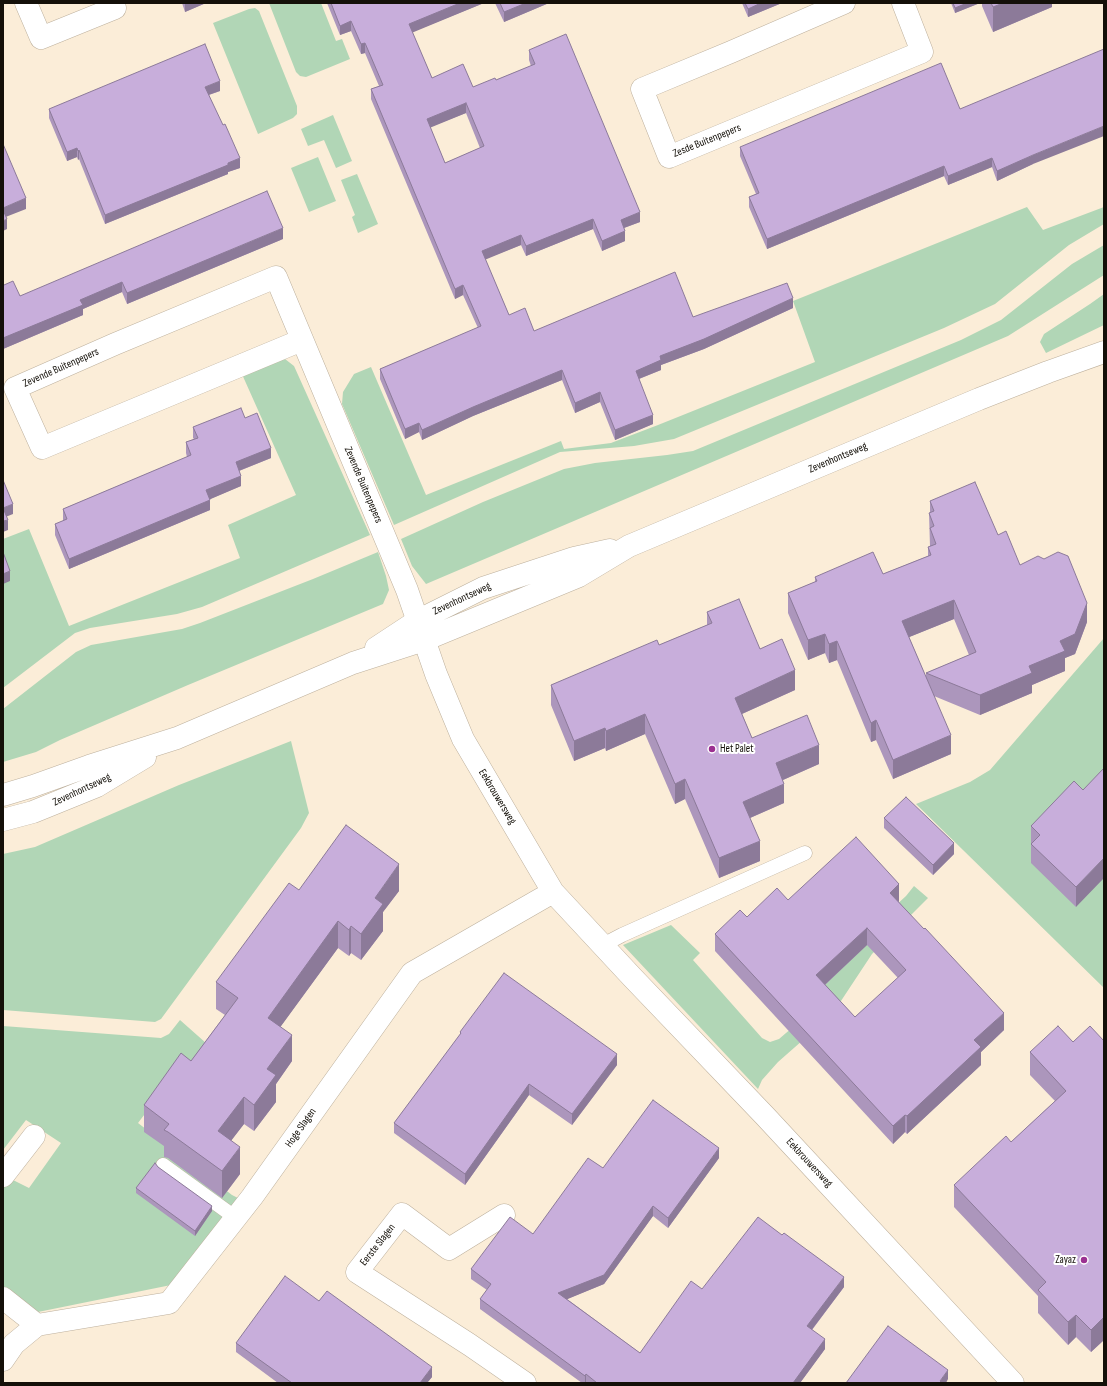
<!DOCTYPE html>
<html>
<head>
<meta charset="utf-8">
<style>
	body { margin:0 }
	#map { position:relative; width:1107px; height:1386px; overflow:hidden; background:#fbedd8; font-family:"Sofia Sans Condensed",sans-serif }
	canvas { display:block }
	.frame { position:absolute; inset:0; border:4px solid #141009; pointer-events:none }
</style>
</head>
<body>
<div id="map">
<canvas width="1107" height="1386"></canvas>
<div class="frame"></div>
</div>
<script>
const ctx = document.querySelector('canvas').getContext('2d');
ctx.lineJoin = 'round';
function paint(path, color) { ctx.fillStyle = color; ctx.fill(path, 'evenodd'); }
const shape = rows => new Path2D(rows.map(r => 'M' + r).join(''));
function stroke(path, color, width, dash) { ctx.strokeStyle = color; ctx.lineWidth = width; ctx.lineCap = dash ? 'butt' : 'round'; ctx.setLineDash(dash || []); ctx.stroke(path); }
function write(font, color, halo, rows, align = 'center') {
  ctx.font = font + ' "Sofia Sans Condensed",sans-serif'; ctx.lineWidth = 4; ctx.setLineDash([]); ctx.textBaseline = 'middle'; ctx.strokeStyle = halo; ctx.fillStyle = color; for (const [text, x, y, turn = 0] of rows) {
    ctx.save(); ctx.translate(x, y); ctx.rotate((+turn || 0) * Math.PI / 180); ctx.textAlign = isNaN(turn) ? turn : align; if (halo) ctx.strokeText(text, 0, 0); ctx.fillText(text, 0, 0); ctx.restore();
  }
}
paint(shape([
	[269,3,321,3,336,41,342,39,350,59,306,77,300,76,296,72],
	[255,8,259,11,297,106,297,114,293,118,258,134,213,23,249,9],
	[333,115,352,161,336,168,324,140,308,146,301,129],
	[318,157,336,201,309,212,291,168],
	[357,174,378,224,358,233,352,217,355,215,341,180],
	[1027,207,1043,230,1104,207,1104,224,1069,245,995,304,944,328,674,439,634,446,560,452,394,525,342,404,343,392,354,374,371,367,426,495,561,441,564,449,611,443,658,425,815,362,793,301],
	[1104,245,1104,275,1008,336,426,584,412,566,401,539,483,502,564,469,595,463,667,455,693,451,961,340,1001,320,1072,264],
	[1104,294,1104,325,1046,353,1040,342,1044,334,1090,304],
	[285,359,294,366,370,535,202,607,177,614,90,628,75,633,3,688,3,539,29,529,69,626,240,558,228,525,296,495,241,372],
	[378,552,386,576,389,590,383,604,188,685,60,740,36,752,3,762,3,709,76,652,91,645,182,629,200,623,313,579],
	[1104,638,1104,988,916,804,970,782,990,770],
	[291,741,309,813,301,828,161,1019,155,1022,3,1010,3,854,35,847,179,785],
	[914,886,928,898,872,954,837,1007,811,1033,778,1062,762,1080,758,1089,623,945,671,925,700,953,693,960,762,1038,770,1042,779,1039,793,1027,834,962,906,896],
	[180,1020,215,1051,176,1073,138,1123,232,1195,238,1198,171,1285,33,1313,3,1297,3,1186,9,1178,29,1188,61,1143,26,1120,3,1150,3,1026,161,1038,169,1034]
]), '#b1d6b6');
const service = shape([
	[603,945,622,935,805,853],
	[163,1165,236,1218]
]);
const minor = shape([
	[26,3,41,38,115,8,113,3],
	[844,3,731,52,642,89,669,157,922,52,903,3],
	[302,340,42,448,15,388,115,344,276,277,407,590,436,674,463,739,553,892,632,977,765,1116,1013,1383],
	[3,1176,34,1136],
	[504,1215,449,1249,402,1214,357,1272,470,1345,525,1383],
	[3,1298,37,1325],
	[3,1360,14,1344,37,1325,169,1303,252,1197,412,973,553,892]
]);
const tertiary = shape([
	[376,648,417,621,483,588,574,558,610,550],
	[3,795,33,786,89,766,177,738,353,663,424,640,579,576,629,546,979,399,1048,372,1104,352],
	[3,820,33,812,97,786,145,757]
]);
stroke(service, '#bdb09d', 15);
stroke(minor, '#bdb09d', 23);
stroke(tertiary, '#bdb09d', 23);
stroke(service, '#fff', 14);
stroke(minor, '#fff', 22);
stroke(tertiary, '#fff', 22);
paint(shape([
	[182,3,206,3,185,12],
	[327,3,484,3,412,32,432,78,473,87,496,80,531,66,529,60,529,50,640,222,624,228,625,241,602,251,593,229,526,256,521,245,485,259,509,315,534,331,793,308,704,349,661,365,661,370,639,379,653,424,615,440,600,402,575,413,562,380,473,416,422,440,419,432,405,439,380,379,380,369,478,328,463,295,455,299,371,99,371,89,379,86,365,53,361,54,351,31,340,35],
	[466,113,480,148,445,163,430,127],
	[495,3,549,3,504,22],
	[742,3,782,3,748,17],
	[951,3,980,3,955,13],
	[982,3,1052,3,1052,7,993,32,982,6],
	[220,91,209,95,240,168,228,172,228,174,105,224,79,159,78,160,77,157,67,161,49,118,49,109],
	[960,109,1033,164,997,181,992,167,948,185,944,176,767,249,749,207,749,197,756,194,740,156,740,147],
	[283,239,127,304,122,292,83,309,83,315,3,349,3,284,20,296],
	[245,418,271,458,239,471,241,486,210,499,210,510,69,569,55,535,55,524,63,521,63,509,187,457,186,453,186,442,194,439,193,438,193,427],
	[930,501,998,535,1020,565,1087,622,1075,654,1065,658,1065,671,1032,685,1032,693,980,715,934,696,951,754,893,779,876,740,871,742,837,660,829,663,825,653,808,660,788,613,788,593,815,582,815,577,883,574,928,556,928,547,930,547,929,513,930,513],
	[954,619,969,655,926,673,926,677,909,637],
	[707,612,760,649,795,690,742,714,752,738,819,764,783,780,784,803,750,818,760,861,719,878,685,799,675,804,645,734,606,751,605,748,574,761,551,705,551,685,659,645,707,625],
	[1083,790,1076,907,1031,863,1031,826],
	[884,818,954,854,933,875,884,828],
	[299,890,399,891,383,912,383,931,361,960,351,953,349,956,338,948,280,1027,292,1061,276,1084,276,1102,254,1131,244,1124,231,1140,240,1174,222,1198,168,1158,164,1157,164,1146,144,1132,144,1105,191,1061,225,1015,216,1009,216,982],
	[899,901,899,902,1004,1030,981,1052,981,1065,907,1134,905,1132,893,1144,715,951,715,934,747,917],
	[867,945,898,978,855,1017,825,985],
	[460,1032,617,1065,572,1125,529,1095,465,1185,394,1133,394,1123,460,1035],
	[1104,1041,1104,1340,1091,1352,1076,1337,1068,1345,1038,1313,1038,1296,954,1207,954,1185,1011,1142,1055,1101,1030,1075,1030,1052,1073,1042],
	[719,1158,668,1228,653,1216,604,1284,567,1299,640,1353,702,1289,844,1287,812,1330,825,1349,800,1383,582,1383,480,1309,480,1299,487,1290,471,1279,471,1269,533,1234,603,1168],
	[158,1167,212,1211,195,1236,136,1193,136,1188],
	[319,1301,432,1377,427,1383,278,1383,236,1352,236,1343]
]), '#ac96bc');
paint(shape([
	[185,3,206,3,185,12],
	[460,3,484,3,409,34,409,24],
	[526,3,549,3,504,22,504,12],
	[761,3,782,3,748,17,748,9],
	[967,3,980,3,955,13,955,8],
	[1003,3,1052,3,1052,7,993,32,993,7],
	[351,21,351,31,340,35,340,26],
	[365,43,365,53,361,54,361,44],
	[220,81,220,91,205,96,205,87],
	[466,103,466,113,427,129,427,119],
	[1104,126,1104,136,1033,164,997,181,997,171,1033,155],
	[77,148,77,157,67,161,67,152],
	[79,150,79,159,78,160,78,151],
	[240,158,240,168,228,172,228,174,105,224,105,215],
	[992,158,992,167,948,185,948,176],
	[944,166,944,176,767,249,767,239],
	[26,198,26,209,3,218,3,208],
	[640,212,640,222,621,229,621,220],
	[7,219,7,229,3,231,3,221],
	[593,219,593,229,526,256,526,246],
	[283,228,283,239,127,304,127,293],
	[625,231,625,241,602,251,602,241],
	[521,235,521,245,482,261,482,251],
	[122,282,122,292,83,309,83,315,3,349,3,338,80,300],
	[463,285,463,295,455,299,455,289],
	[793,298,793,308,704,349,661,365,661,370,636,380,636,371,660,356],
	[562,370,562,380,473,416,422,440,422,430,473,407],
	[600,392,600,402,575,413,575,403],
	[653,415,653,424,615,440,615,430],
	[419,423,419,432,405,439,405,429],
	[271,448,271,458,236,472,236,462],
	[241,476,241,486,206,501,206,490],
	[210,500,210,510,69,569,69,559],
	[13,504,13,514,3,518,3,508],
	[8,520,8,530,3,532,3,521],
	[10,571,10,581,3,584,3,574],
	[954,600,954,619,902,640,902,621],
	[1087,603,1087,622,1075,654,1065,658,1065,671,1032,685,1032,693,980,715,980,695,1029,666,1060,641],
	[825,634,825,653,808,660,808,640],
	[837,641,837,660,829,663,829,644],
	[795,670,795,690,735,717,735,698],
	[645,714,645,734,606,751,606,731],
	[876,720,876,740,871,742,871,723],
	[605,728,605,748,574,761,574,741],
	[951,735,951,754,893,779,893,760],
	[819,745,819,764,776,783,776,763],
	[685,779,685,799,675,804,675,784],
	[784,784,784,803,743,821,743,802],
	[760,841,760,861,719,878,719,858],
	[954,843,954,854,933,875,933,865],
	[1104,858,1104,878,1076,907,1076,887],
	[399,864,399,891,383,912,383,931,361,960,361,934,375,898],
	[899,884,899,901,890,910,890,893],
	[338,921,338,948,268,1044,268,1018],
	[351,926,351,953,349,956,349,930],
	[867,928,867,945,816,993,816,975],
	[1004,1013,1004,1030,981,1052,981,1065,907,1134,907,1116,974,1040],
	[292,1035,292,1061,276,1084,276,1102,254,1131,254,1105,267,1069],
	[617,1054,617,1065,572,1125,572,1114],
	[529,1084,529,1095,465,1185,465,1174],
	[244,1097,244,1124,218,1158,218,1131],
	[905,1115,905,1132,893,1144,893,1126],
	[240,1147,240,1174,222,1198,222,1171],
	[719,1148,719,1158,668,1228,668,1218],
	[212,1206,212,1211,195,1236,195,1231],
	[653,1206,653,1216,604,1284,558,1303,558,1293],
	[844,1277,844,1287,807,1336,807,1326],
	[1076,1315,1076,1337,1068,1345,1068,1322],
	[1104,1317,1104,1340,1091,1352,1091,1330],
	[825,1339,825,1349,800,1383,793,1383],
	[432,1367,432,1377,427,1383,420,1383],
	[948,1370,948,1379,946,1383,940,1383,940,1381],
	[586,1374,586,1383,585,1383,585,1376]
]), '#8c7a99');
const building = shape([
	[331,3,460,3,409,24,432,78,463,64,473,87,495,78,496,80,535,64,529,50,566,34,640,212,621,220,625,231,602,241,593,219,526,246,521,235,482,251,509,315,525,308,534,331,675,272,693,317,787,283,793,298,704,339,660,356,661,360,636,371,653,415,615,430,600,392,575,403,562,370,473,407,422,430,419,423,405,429,380,369,481,326,463,285,455,289,371,89,383,85,365,43,361,44,351,21,340,26,331,3],
	[466,103,484,146,445,163,427,119,466,103],
	[500,3,526,3,504,12,500,3],
	[745,3,761,3,748,9,745,3],
	[953,3,967,3,955,8,953,3],
	[991,3,1003,3,993,7,991,3],
	[205,44,220,81,205,87,223,125,225,124,240,158,228,163,228,165,105,215,79,150,78,151,77,148,67,152,49,109,205,44],
	[1104,49,1104,126,1033,155,997,171,992,158,948,176,944,166,767,239,749,197,759,193,740,147,941,63,960,109,1104,49],
	[3,144,26,198,3,208,3,144],
	[267,191,283,228,127,293,122,282,80,300,83,305,3,338,3,284,4,285,13,281,20,296,267,191],
	[3,210,7,219,3,221,3,210],
	[241,408,245,418,257,413,271,448,236,462,241,476,206,490,210,500,69,559,55,524,67,519,63,509,191,455,186,442,198,438,193,427,241,408],
	[3,480,13,504,3,508,3,480],
	[975,482,998,535,1006,531,1020,565,1038,556,1044,559,1058,552,1068,556,1087,603,1075,634,1060,641,1065,651,1029,666,1032,673,980,695,926,673,976,652,954,600,902,621,951,735,893,760,876,720,871,723,837,641,829,644,825,634,808,640,788,593,817,581,815,577,873,552,883,574,931,555,928,547,936,544,930,528,934,526,929,513,934,511,930,501,975,482],
	[3,508,8,520,3,521,3,508],
	[3,552,10,571,3,574,3,552],
	[739,599,760,649,782,639,795,670,735,698,752,738,807,715,819,745,776,763,784,784,743,802,760,841,719,858,685,779,675,784,645,714,606,731,605,728,574,741,551,685,657,640,659,645,712,623,707,612,739,599],
	[1104,768,1104,858,1076,887,1031,844,1040,835,1031,826,1074,781,1083,790,1104,768],
	[906,797,954,843,933,865,884,818,906,797],
	[346,825,399,864,375,898,383,904,361,934,351,926,349,930,338,921,268,1018,292,1035,267,1069,276,1075,254,1105,244,1097,218,1131,240,1147,222,1171,168,1132,164,1130,169,1124,144,1105,181,1053,191,1061,238,998,216,982,289,883,299,890,346,825],
	[856,837,899,884,890,893,924,929,925,928,1004,1013,974,1040,981,1047,907,1116,905,1115,893,1126,715,934,740,910,747,917,777,888,788,900,856,837],
	[867,928,906,970,855,1017,816,975,867,928],
	[504,973,617,1054,572,1114,529,1084,465,1174,394,1123,461,1033,460,1032,504,973],
	[1058,1026,1073,1042,1090,1026,1104,1041,1104,1317,1091,1330,1076,1315,1068,1322,1038,1290,1046,1282,954,1185,1006,1136,1011,1142,1066,1091,1030,1052,1058,1026],
	[653,1100,719,1148,668,1218,653,1206,604,1275,558,1293,640,1353,691,1281,702,1289,758,1217,782,1235,784,1233,844,1277,807,1326,825,1339,793,1383,597,1383,586,1374,585,1376,480,1299,491,1284,471,1269,510,1217,533,1234,588,1158,603,1168,653,1100],
	[155,1163,158,1167,212,1206,195,1231,136,1188,155,1163],
	[285,1276,319,1301,327,1291,432,1367,420,1383,292,1383,236,1343,285,1276],
	[888,1326,948,1370,940,1381,942,1383,846,1383,888,1326]
]);
paint(building, '#c8aedb');
stroke(building, '#8c7a99', 1);
for (const [x, y, r, color] of [
	[712,749,4,"#9b3091"],
	[1084,1260,4,"#9b3091"]
]) { const dot = new Path2D(); dot.arc(x, y, r, 0, 2 * Math.PI); ctx.fillStyle = color; ctx.fill(dot); stroke(dot, '#fff', 1.5); }
write('11px', '#141009', '#fff', [
	["Zesde Buitenpepers",707,141,-22],
	["Zevende Buitenpepers",61,368,-24],
	["Zevenhontseweg",838,458,-23],
	["Zevende Buitenpepers",363,485,67],
	["Zevenhontseweg",462,599,-25],
	["Zevenhontseweg",82,790,-25],
	["Eekbrouwersweg",497,797,59],
	["Hoge Slagen",301,1128,-55],
	["Eekbrouwersweg",809,1163,47],
	["Eerste Slagen",378,1245,-52]
]);
write('11px', '#141009', '#fff', [
	["Het Palet",720,749],
	["Zayaz",1076,1260,"right"]
], 'left');
</script>
</body>
</html>
